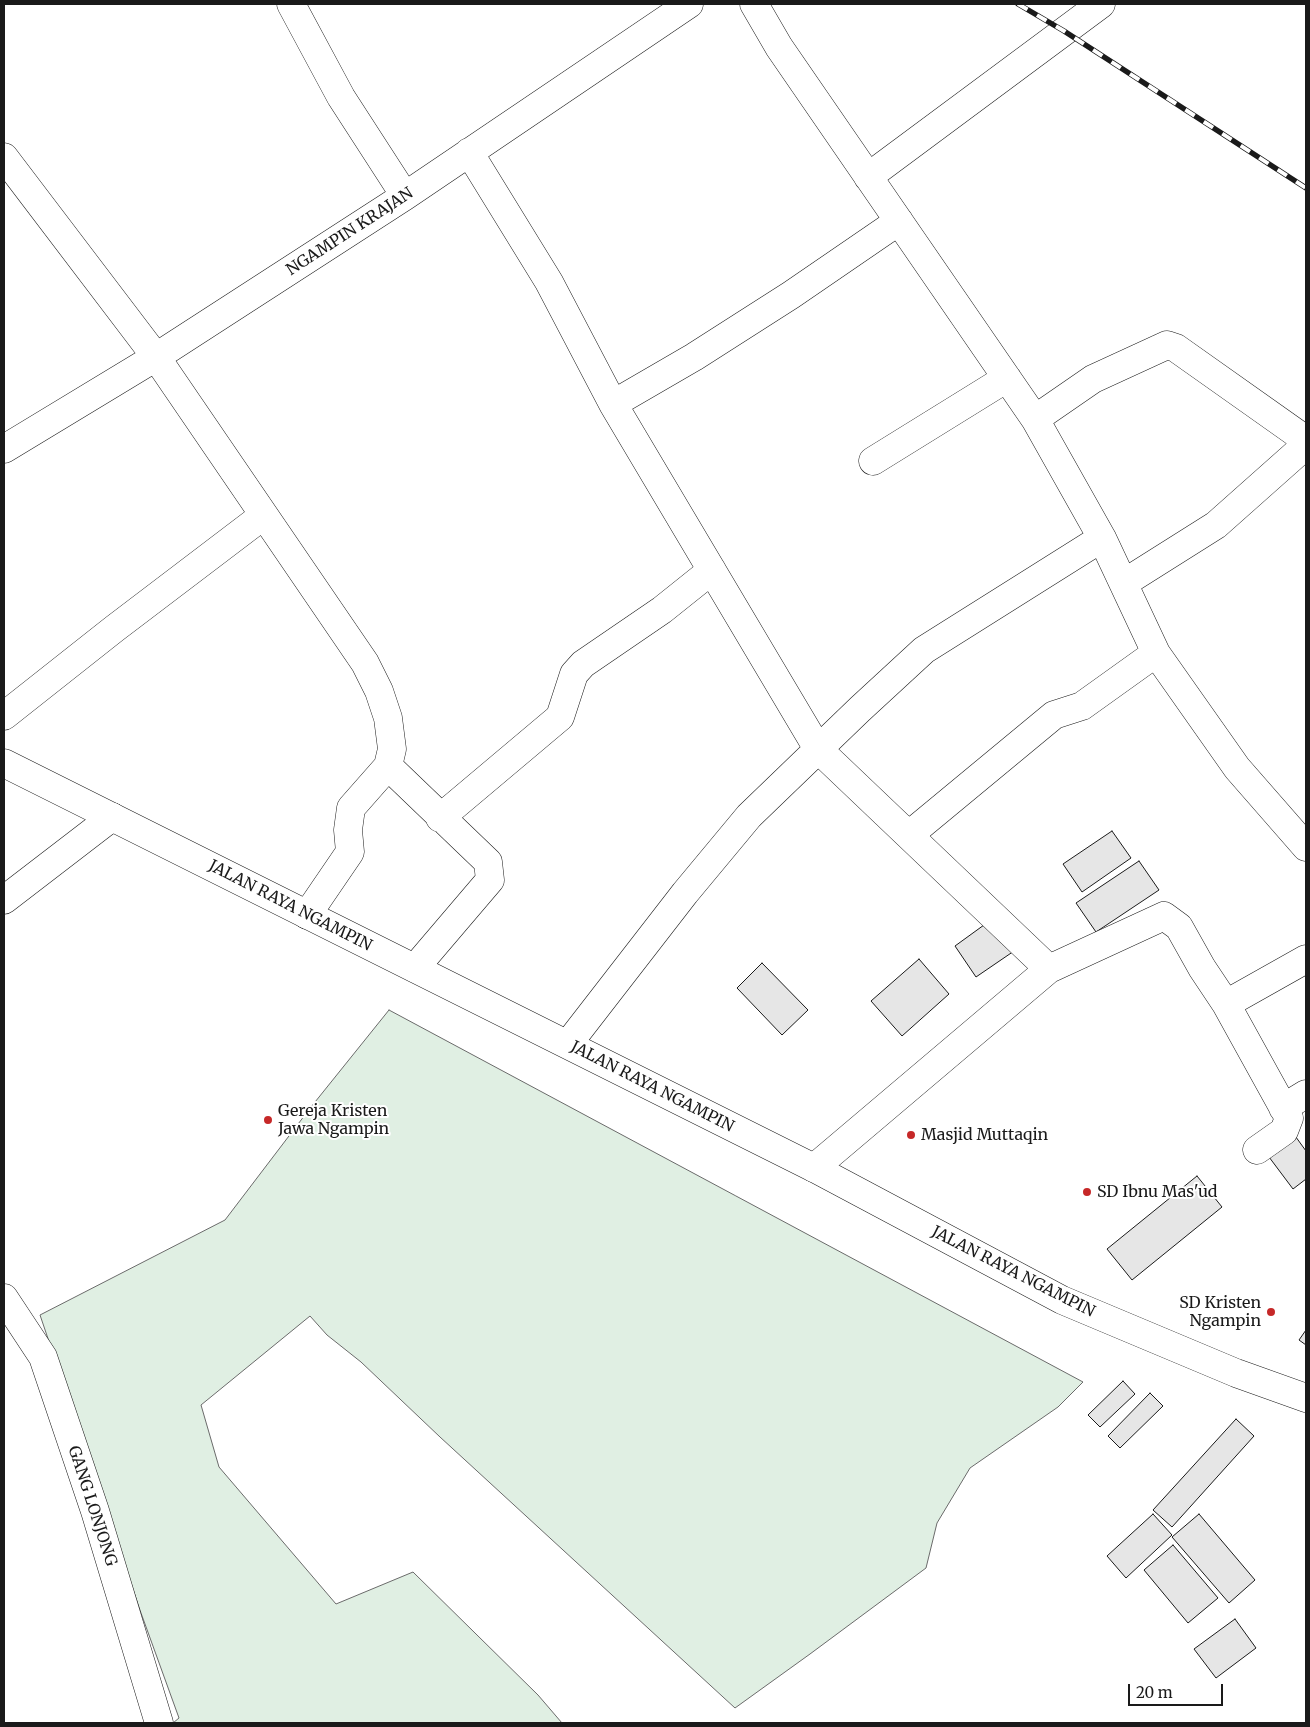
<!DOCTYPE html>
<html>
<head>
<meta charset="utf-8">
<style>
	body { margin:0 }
	#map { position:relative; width:1310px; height:1727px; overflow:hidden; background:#fff; font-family:Merriweather,serif }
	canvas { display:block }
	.frame { position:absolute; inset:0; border:5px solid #1a1a1a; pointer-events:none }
	.scale { position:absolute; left:1128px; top:1684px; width:95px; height:22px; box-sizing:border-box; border:2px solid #1a1a1a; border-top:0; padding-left:6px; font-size:15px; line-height:18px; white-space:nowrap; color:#1a1a1a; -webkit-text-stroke:4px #fff; paint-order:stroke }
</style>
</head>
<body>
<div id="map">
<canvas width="1310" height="1727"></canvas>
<div class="frame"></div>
<div class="scale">20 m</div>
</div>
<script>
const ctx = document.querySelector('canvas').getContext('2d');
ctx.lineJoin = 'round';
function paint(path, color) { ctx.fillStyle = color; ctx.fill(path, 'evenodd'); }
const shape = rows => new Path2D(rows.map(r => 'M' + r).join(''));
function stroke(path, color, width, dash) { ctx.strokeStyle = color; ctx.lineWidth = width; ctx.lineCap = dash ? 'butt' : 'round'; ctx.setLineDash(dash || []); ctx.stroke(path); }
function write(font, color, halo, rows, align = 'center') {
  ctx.font = font + ' Merriweather,serif'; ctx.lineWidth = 4; ctx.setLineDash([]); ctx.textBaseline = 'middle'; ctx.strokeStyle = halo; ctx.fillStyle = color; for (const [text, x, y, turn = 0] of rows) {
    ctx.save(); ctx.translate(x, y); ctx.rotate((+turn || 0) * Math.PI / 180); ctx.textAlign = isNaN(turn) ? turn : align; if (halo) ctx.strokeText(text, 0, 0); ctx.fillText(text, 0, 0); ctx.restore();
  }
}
const green = shape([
	[389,1010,1083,1382,1058,1407,970,1468,937,1523,926,1568,810,1654,735,1708,440,1437,361,1362,327,1335,310,1316,201,1405,219,1467,336,1604,413,1572,538,1695,562,1723,173,1723,179,1718,141,1613,40,1315,225,1220,311,1107,389,1010]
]);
paint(green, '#e0efe3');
stroke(green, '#6a6a6a', 1);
const building = shape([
	[1112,831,1131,858,1082,892,1063,864,1112,831],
	[1139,861,1159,890,1096,932,1076,903,1139,861],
	[995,917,1017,949,976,977,955,946,995,917],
	[919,959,949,994,902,1036,871,1001,919,959],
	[762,963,808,1010,782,1035,737,988,762,963],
	[1293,1133,1306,1151,1306,1179,1293,1189,1266,1153,1293,1133],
	[1197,1176,1222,1207,1132,1280,1107,1249,1197,1176],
	[1306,1330,1306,1345,1299,1340,1306,1330],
	[1123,1381,1135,1394,1100,1427,1088,1415,1123,1381],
	[1150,1393,1163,1406,1120,1448,1108,1436,1150,1393],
	[1236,1419,1254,1436,1172,1527,1153,1510,1236,1419],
	[1153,1514,1172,1535,1126,1578,1107,1556,1153,1514],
	[1199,1514,1255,1580,1229,1603,1172,1537,1199,1514],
	[1173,1545,1218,1598,1188,1623,1144,1570,1173,1545],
	[1235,1619,1256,1648,1216,1678,1194,1649,1235,1619]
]);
paint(building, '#e6e6e6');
stroke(building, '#1a1a1a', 1);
const street = shape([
	[291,4,341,97,405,196],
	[754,4,779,47,1035,419,1102,538,1156,653,1237,768,1306,847],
	[469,152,549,282,613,404,818,749,1049,969],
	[4,157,156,357,365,663,379,691,388,718,392,749,388,766,351,808,348,830,350,852,307,915],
	[868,177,1101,4],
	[613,404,694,357,791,295,899,221],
	[1035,419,1093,379,1167,345,1176,348,1306,440],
	[4,449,156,357,405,196,689,4],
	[873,461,1007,378],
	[1124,583,1216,525,1306,445],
	[4,716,114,629,264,515],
	[388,766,488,862,490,880,415,968],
	[440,818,560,717,574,674,583,664,662,610,712,570],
	[909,835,1054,715,1082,706,1156,653],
	[4,900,112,817],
	[1226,1004,1289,1118,1284,1131,1257,1150],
	[568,1044,685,893,749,816,860,709,924,650,1102,538],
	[1283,1108,1306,1094],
	[814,1168,1049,969,1164,916,1179,927,1202,968,1226,1004,1306,959],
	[4,1298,43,1357,95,1511,159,1723]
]);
const primary = shape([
	[4,763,814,1168,1062,1300,1236,1373,1306,1398]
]);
stroke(street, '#1a1a1a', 29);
stroke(primary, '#1a1a1a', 29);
stroke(street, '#fff', 28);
stroke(primary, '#fff', 28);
const rail = shape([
	[1018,4,1064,31,1306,188]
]);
stroke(rail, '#1a1a1a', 5.5);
stroke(rail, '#fff', 4, [11]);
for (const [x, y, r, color] of [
	[268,1120,5,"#c62828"],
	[911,1135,5,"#c62828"],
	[1087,1192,5,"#c62828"],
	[1271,1312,5,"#c62828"]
]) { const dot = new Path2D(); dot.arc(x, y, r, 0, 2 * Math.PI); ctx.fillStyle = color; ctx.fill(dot); stroke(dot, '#fff', 2); }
write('16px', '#1a1a1a', '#fff', [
	["NGAMPIN KRAJAN",350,232,-33],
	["JALAN RAYA NGAMPIN",290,906,27],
	["JALAN RAYA NGAMPIN",652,1087,27],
	["JALAN RAYA NGAMPIN",1013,1272,27],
	["GANG LONJONG",92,1506,72]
]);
write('16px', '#1a1a1a', '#fff', [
	["Gereja Kristen",278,1111],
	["Jawa Ngampin",278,1129],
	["Masjid Muttaqin",921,1135],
	["SD Ibnu Mas'ud",1097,1192],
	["SD Kristen",1261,1303,"right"],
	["Ngampin",1261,1321,"right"]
], 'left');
</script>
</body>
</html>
